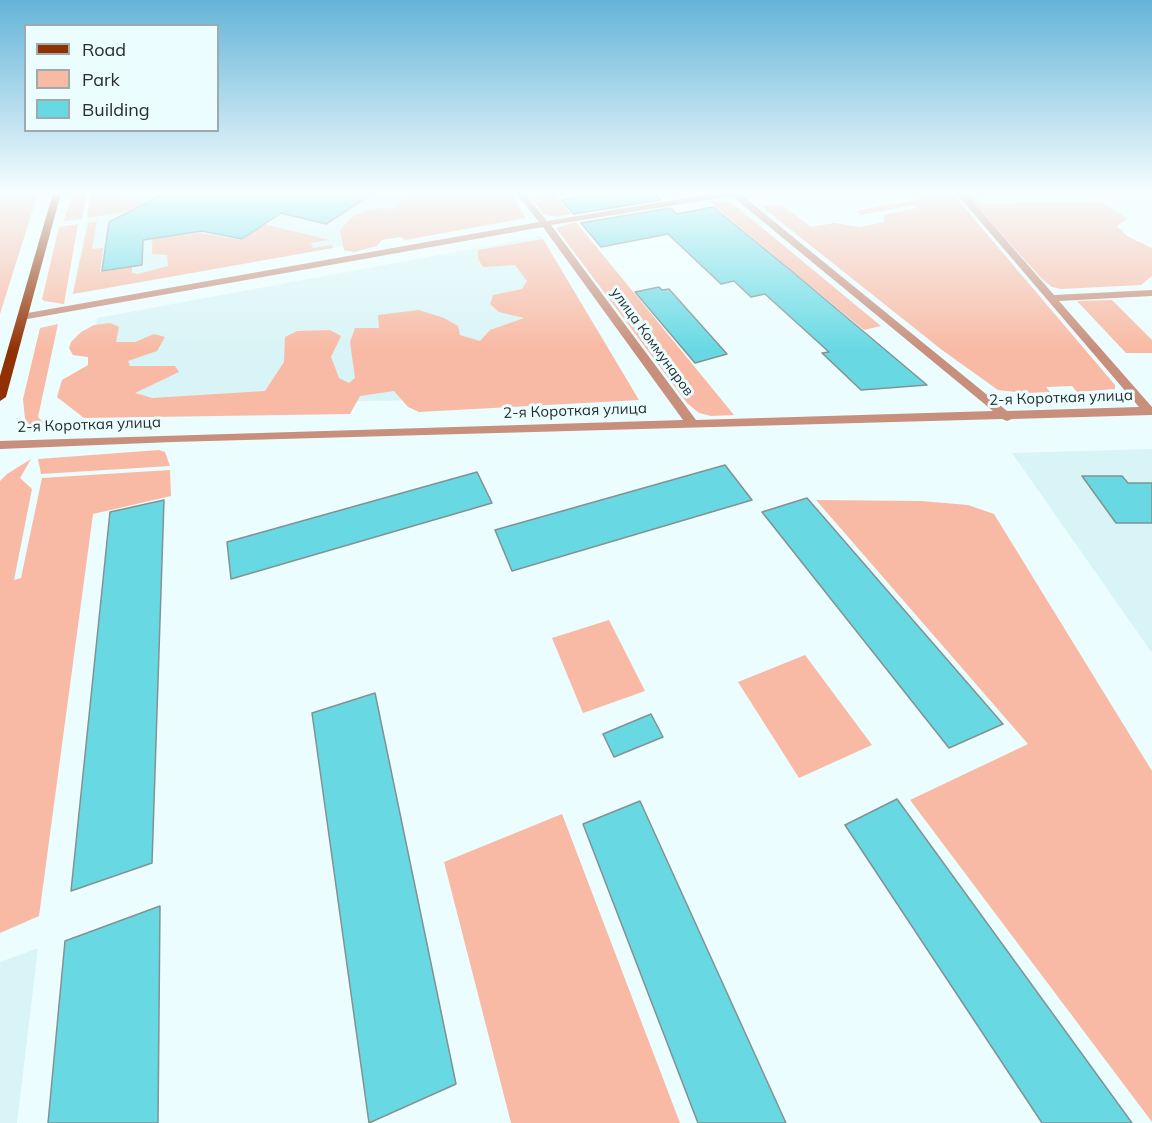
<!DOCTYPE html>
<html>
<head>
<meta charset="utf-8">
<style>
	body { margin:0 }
	#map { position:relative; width:1152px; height:1123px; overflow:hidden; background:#ecfdff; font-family:Mulish,sans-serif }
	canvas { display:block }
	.legend { position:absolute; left:24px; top:24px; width:195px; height:108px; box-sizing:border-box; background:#ecfdff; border:2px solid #9eaaac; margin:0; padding:8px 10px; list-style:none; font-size:18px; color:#282e2f }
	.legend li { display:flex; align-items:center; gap:12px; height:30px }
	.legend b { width:30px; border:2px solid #9eaaac }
</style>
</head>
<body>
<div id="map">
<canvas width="1152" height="1123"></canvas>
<ul class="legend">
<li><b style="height:8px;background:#913103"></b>Road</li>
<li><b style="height:16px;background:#f8baa4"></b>Park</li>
<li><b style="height:16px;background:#68d9e3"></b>Building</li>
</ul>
</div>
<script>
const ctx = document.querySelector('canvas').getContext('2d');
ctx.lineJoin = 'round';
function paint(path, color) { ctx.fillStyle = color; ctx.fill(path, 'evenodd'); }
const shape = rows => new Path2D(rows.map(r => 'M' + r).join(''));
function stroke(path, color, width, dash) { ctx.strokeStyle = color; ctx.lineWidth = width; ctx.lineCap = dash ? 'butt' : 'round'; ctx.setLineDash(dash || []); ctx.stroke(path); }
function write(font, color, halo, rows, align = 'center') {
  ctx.font = font + ' Mulish,sans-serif'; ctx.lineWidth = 6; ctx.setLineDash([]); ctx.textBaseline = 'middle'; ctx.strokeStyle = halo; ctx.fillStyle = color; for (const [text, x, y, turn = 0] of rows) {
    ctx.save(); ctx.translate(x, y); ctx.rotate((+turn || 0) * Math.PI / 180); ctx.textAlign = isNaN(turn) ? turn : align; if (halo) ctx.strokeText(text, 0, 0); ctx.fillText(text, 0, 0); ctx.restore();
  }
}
paint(shape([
	[92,193,486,193,503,218,72,294],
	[541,236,636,397,88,405,97,318],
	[1152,449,1152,653,1012,453],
	[38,948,17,1123,0,1123,0,962]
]), '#d9f4f6');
paint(shape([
	[0,193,38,193,0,314],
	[72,193,87,193,82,219,64,221],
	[91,193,112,193,149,204,140,209,87,218],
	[406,193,511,193,526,218,405,240,400,237,382,240,377,246,354,252,344,250,340,230,354,215,378,208,395,209],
	[527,193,553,193,571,214,556,217,543,214],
	[911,193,952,193,1115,385,1115,389,1077,392,1072,386,1046,387,1050,392,1025,393,998,390,942,350,761,206,782,205,811,227,834,223,861,227,884,222,884,215,917,208,914,205,861,215,855,211,920,199],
	[964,193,972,193,983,204,1102,201,1127,219,1117,226,1127,236,1152,248,1152,276,1141,285,1061,289,1052,287,1042,279],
	[719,200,731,202,881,326,864,330,708,201],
	[153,218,173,218,172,236,199,233,242,240,252,233,232,229,247,220,330,240,311,243,313,248,332,245,333,248,73,294,88,223,97,221,92,249,103,248,100,272,132,267,132,273,138,274,168,266,167,255,152,254],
	[576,222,734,415,711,416,699,413,687,403,556,228],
	[78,224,64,304,44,301,42,299,59,227],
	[543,239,639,400,419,412,408,407,394,391,360,396,350,414,84,418,57,397,62,380,88,365,88,357,73,355,69,348,71,342,81,332,94,325,110,323,119,327,116,342,135,342,154,334,165,337,157,351,128,361,130,366,175,366,179,372,135,393,152,398,265,391,284,362,285,337,297,331,330,330,341,336,331,357,339,378,349,383,355,378,350,342,355,328,379,328,378,315,419,310,444,318,458,326,460,335,480,341,490,330,524,318,499,312,490,304,493,295,522,289,527,281,515,265,483,267,478,259,478,250],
	[1112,300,1152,340,1152,353,1126,353,1077,301],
	[58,324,38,417,43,422,41,431,31,427,25,419,23,399,40,328],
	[159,450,165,452,170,466,41,474,38,459],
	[31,459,20,478,32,489,14,580,21,578,42,478,170,470,171,496,93,514,39,916,0,933,0,481,7,474],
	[816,500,921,501,968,505,994,514,1152,771,1152,1122,910,800,1028,744],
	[609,620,645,691,583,713,552,638],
	[805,655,872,745,799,778,738,682],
	[562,814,680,1123,511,1123,444,862]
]), '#f8baa4');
const building = shape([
	[166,193,373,193,326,224,281,213,242,239,202,231,143,240,142,265,102,271,109,222,166,193],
	[598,193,654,193,661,200,574,214,561,200,598,193],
	[713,207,794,273,927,385,861,390,822,353,829,352,765,294,751,297,734,281,721,284,668,234,601,247,581,223,670,208,677,214,713,207],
	[659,287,662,290,669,289,727,354,695,363,635,292,659,287],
	[725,465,752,500,512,571,495,530,725,465],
	[477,472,492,503,231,579,227,542,477,472],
	[1082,476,1122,476,1128,483,1152,483,1152,523,1116,523,1082,476],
	[807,498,1003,724,949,748,762,512,807,498],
	[164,500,152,863,71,891,110,512,164,500],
	[375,693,456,1084,369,1123,312,713,375,693],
	[651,714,663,737,614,757,603,734,651,714],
	[897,799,1132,1123,1042,1123,845,825,897,799],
	[640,801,786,1123,698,1123,583,824,640,801],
	[160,906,158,1123,48,1123,65,941,160,906]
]);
paint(building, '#68d9e3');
stroke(building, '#829293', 1.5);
paint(shape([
	[516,193,524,193,547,221,717,193,739,193,1007,411,1139,407,956,193,965,193,1054,295,1152,290,1152,296,1059,301,1152,407,1152,415,1012,419,1007,421,1002,419,173,442,0,449,0,441,683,420,543,227,22,320,17,317,22,314,539,222,516,193],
	[732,196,993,411,696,420,551,225,732,196]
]), '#c78f7c');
paint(shape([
	[53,193,61,193,6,397,0,401,0,376,53,193]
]), '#913103');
const rail = shape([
	[0,199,2,193]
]);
stroke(rail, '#575f61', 4.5);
stroke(rail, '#ecfdff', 3, [8]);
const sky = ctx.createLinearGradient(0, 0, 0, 350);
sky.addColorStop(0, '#64b4d8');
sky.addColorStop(0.55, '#f6feff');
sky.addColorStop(1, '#f6feff00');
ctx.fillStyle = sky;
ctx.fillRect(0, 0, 1152, 350);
write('14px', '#282e2f', '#ecfdff', [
	["улица Коммунаров",652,342,54]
]);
write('15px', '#282e2f', '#ecfdff', [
	["2-я Короткая улица",1061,398,-2],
	["2-я Короткая улица",575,411,-2],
	["2-я Короткая улица",89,425,-2]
]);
</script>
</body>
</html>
